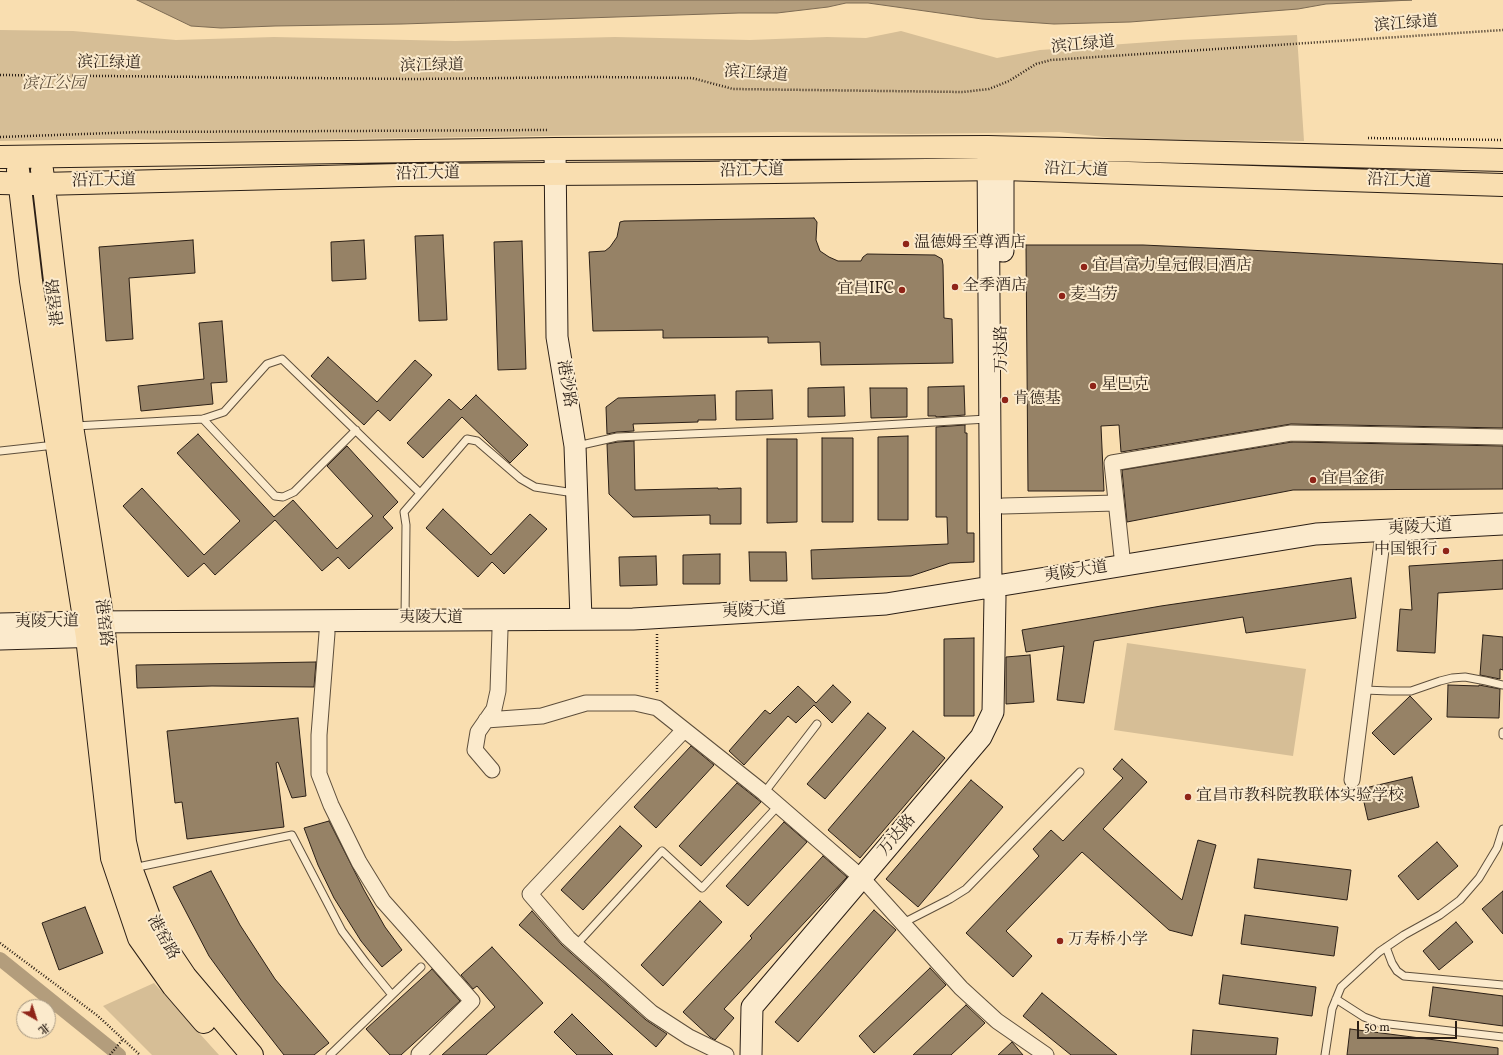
<!DOCTYPE html>
<html>
<head>
<meta charset="utf-8">
<style>
	body { margin:0 }
	#map { position:relative; width:1503px; height:1055px; overflow:hidden; background:#f9deb0; font-family:Vollkorn,"Noto Serif SC",serif }
	canvas { display:block }
	.north { position:absolute; left:16px; top:999px; width:40px; height:40px; box-sizing:border-box; background:#fbeacc; border:1px solid #a89983; border-radius:50%; rotate:141deg; font-size:11px; font-weight:700; line-height:16px; text-align:center; color:#2b1f16 }
	.north::after { content:''; display:block; margin:auto; width:14px; height:18px; background:#8f2418; clip-path:polygon(50% 0,100% 100%,50% 72%,0 100%) }
	.scale { position:absolute; left:1357px; top:1021px; width:100px; height:18px; box-sizing:border-box; border:2px solid #2b1f16; border-top:0; padding-left:5px; font-size:12px; line-height:14px; white-space:nowrap; color:#2b1f16; -webkit-text-stroke:3px #fbeacc; paint-order:stroke }
</style>
</head>
<body>
<div id="map">
<canvas width="1503" height="1055"></canvas>
<div class="north">北</div>
<div class="scale">50 m</div>
</div>
<script>
const ctx = document.querySelector('canvas').getContext('2d');
ctx.lineJoin = 'round';
function paint(path, color) { ctx.fillStyle = color; ctx.fill(path, 'evenodd'); }
const shape = rows => new Path2D(rows.map(r => 'M' + r).join(''));
function stroke(path, color, width, dash) { ctx.strokeStyle = color; ctx.lineWidth = width; ctx.lineCap = dash ? 'butt' : 'round'; ctx.setLineDash(dash || []); ctx.stroke(path); }
function write(font, color, halo, rows, align = 'center') {
  ctx.font = font + ' Vollkorn,"Noto Serif SC",serif'; ctx.lineWidth = 4; ctx.setLineDash([]); ctx.textBaseline = 'middle'; ctx.strokeStyle = halo; ctx.fillStyle = color; for (const [text, x, y, turn = 0] of rows) {
    ctx.save(); ctx.translate(x, y); ctx.rotate((+turn || 0) * Math.PI / 180); ctx.textAlign = isNaN(turn) ? turn : align; if (halo) ctx.strokeText(text, 0, 0); ctx.fillText(text, 0, 0); ctx.restore();
  }
}
paint(shape([
	[0,30,73,31,176,40,274,37,455,41,615,37,750,40,827,37,866,38,901,31,997,58,1040,50,1178,40,1297,35,1304,141,1131,140,1059,132,911,134,783,132,232,141,108,139,0,141],
	[1127,643,1306,669,1293,756,1114,730],
	[154,983,219,1055,152,1055,103,1006]
]), '#d6be96');
const water = shape([
	[137,0,1412,0,1326,4,1298,9,1130,22,1054,24,982,19,868,3,846,3,828,7,777,13,739,13,402,24,275,26,221,28,191,26,137,0]
]);
paint(water, '#b39d7c');
stroke(water, '#7d6b53', 1);
stroke(shape([
	[0,959,119,1055]
]), '#b39d7c', 14);
const building = shape([
	[814,218,817,222,816,240,820,251,829,257,838,261,861,261,863,257,867,254,935,255,942,259,943,265,944,318,952,319,953,363,821,365,820,342,768,343,768,337,663,338,663,330,593,331,589,252,605,251,610,247,617,237,620,222,624,221,814,218],
	[443,235,447,320,419,321,415,236,443,235],
	[193,240,195,273,129,278,133,339,106,341,99,247,193,240],
	[364,240,366,279,332,281,331,242,364,240],
	[522,241,526,369,498,370,494,242,522,241],
	[1026,245,1143,245,1230,249,1503,264,1503,428,1291,424,1121,452,1119,425,1101,426,1104,491,1028,491,1026,245],
	[222,321,227,382,211,383,213,404,141,411,138,386,204,379,199,323,222,321],
	[328,357,377,402,415,360,432,375,390,421,378,410,364,425,311,376,328,357],
	[964,386,965,415,936,417,936,416,928,416,928,387,964,386],
	[844,387,845,416,808,417,808,388,844,387],
	[870,388,907,388,907,417,871,418,870,388],
	[772,390,773,419,736,420,736,391,772,390],
	[476,395,528,445,510,463,462,417,423,458,407,443,449,399,461,410,476,395],
	[715,395,716,420,698,420,698,422,633,424,634,431,617,432,607,434,606,407,618,398,715,395],
	[965,425,965,433,967,433,967,533,974,533,974,562,950,563,911,576,812,579,811,550,948,544,947,517,936,517,936,427,965,425],
	[198,434,274,517,293,500,337,549,373,516,327,466,347,446,398,502,383,517,393,528,349,569,338,557,322,571,275,520,215,575,204,563,188,577,123,506,142,488,204,555,240,521,177,453,198,434],
	[908,436,908,520,878,520,878,437,908,436],
	[822,438,853,438,853,522,822,522,822,438],
	[767,439,797,439,797,522,767,523,767,439],
	[634,441,635,490,718,488,718,489,741,488,741,524,710,524,710,515,633,517,609,494,607,444,618,442,634,441],
	[1292,442,1503,446,1503,489,1293,490,1127,522,1122,470,1292,442],
	[443,509,491,555,530,514,547,529,504,574,492,562,478,577,426,528,443,509],
	[749,552,786,552,787,581,750,581,749,552],
	[720,554,720,584,683,584,683,555,720,554],
	[656,556,657,585,620,586,619,557,656,556],
	[1503,560,1503,589,1438,593,1435,653,1397,651,1400,609,1412,610,1409,566,1503,560],
	[1351,578,1356,618,1246,633,1243,617,1094,641,1084,703,1057,700,1064,646,1026,652,1022,630,1161,606,1351,578],
	[1483,635,1503,637,1503,670,1500,669,1500,679,1480,675,1483,635],
	[974,638,974,716,944,716,944,639,974,638],
	[1030,655,1034,702,1006,704,1006,657,1030,655],
	[316,662,314,687,212,686,137,688,136,665,316,662],
	[833,685,851,702,832,723,814,705,796,723,788,716,744,765,729,751,765,710,770,714,798,686,816,703,833,685],
	[1448,685,1479,686,1479,685,1500,689,1499,718,1447,717,1448,685],
	[1410,696,1432,719,1394,755,1372,733,1410,696],
	[868,713,886,728,825,799,807,784,868,713],
	[298,718,306,796,292,798,278,762,276,763,284,827,187,839,182,802,175,803,167,731,298,718],
	[913,731,945,758,860,858,828,830,913,731],
	[691,746,714,765,656,828,634,807,691,746],
	[1122,759,1147,782,1103,829,1182,900,1198,840,1216,845,1192,936,1169,930,1082,852,1006,931,1032,956,1013,977,966,933,1039,856,1033,849,1051,830,1063,841,1123,778,1113,769,1122,759],
	[1412,777,1419,807,1368,820,1361,789,1412,777],
	[971,780,1003,807,918,907,886,879,971,780],
	[737,783,761,802,701,866,679,846,737,783],
	[329,821,364,890,385,927,402,950,382,967,361,941,334,898,318,865,304,828,329,821],
	[784,822,807,842,748,906,726,886,784,822],
	[620,826,642,846,583,910,561,890,620,826],
	[1437,842,1458,866,1418,900,1398,876,1437,842],
	[823,856,847,877,724,1009,734,1018,715,1040,710,1037,683,1012,752,938,750,936,823,856],
	[1258,859,1351,870,1347,900,1254,888,1258,859],
	[211,871,240,925,275,979,329,1043,314,1055,284,1055,241,1000,209,956,173,887,211,871],
	[1503,891,1503,934,1482,909,1503,891],
	[700,901,722,922,663,986,641,965,700,901],
	[85,907,103,953,59,970,42,923,85,907],
	[874,910,896,930,798,1042,775,1022,874,910],
	[532,911,562,945,646,1020,667,1034,656,1047,519,925,532,911],
	[1245,915,1338,927,1334,956,1241,944,1245,915],
	[1456,922,1473,942,1439,970,1423,951,1456,922],
	[492,947,543,1003,486,1055,442,1055,495,1007,477,986,473,989,461,975,492,947],
	[930,968,946,985,874,1053,859,1036,930,968],
	[432,969,460,1001,401,1055,390,1055,366,1029,432,969],
	[1223,975,1316,987,1312,1016,1219,1004,1223,975],
	[1433,987,1503,996,1503,1026,1429,1016,1433,987],
	[1042,993,1117,1055,1071,1055,1023,1016,1042,993],
	[966,1005,985,1023,951,1055,913,1055,966,1005],
	[572,1014,613,1055,577,1055,554,1032,572,1014],
	[1350,1029,1498,1048,1498,1055,1347,1055,1350,1029],
	[1193,1030,1278,1038,1276,1055,1191,1055,1193,1030],
	[1012,1042,1023,1055,998,1055,1012,1042]
]);
paint(building, '#968266');
stroke(building, '#2b1f16', 1);
const lane = shape([
	[203,419,275,496,283,497,294,492,356,430],
	[75,426,203,419,224,412,267,364,282,359,420,493],
	[577,446,617,437,832,428,987,419],
	[0,451,55,445],
	[405,619,406,525,404,512,467,439,477,441,521,479,535,487,574,493],
	[1364,690,1390,691,1411,691,1440,681,1452,678,1465,677,1486,681,1503,685],
	[1503,732,1503,735],
	[764,793,817,724],
	[133,868,292,835,342,931,366,963,392,995],
	[903,923,950,899,966,889,1080,772],
	[576,945,662,851,702,888,778,806],
	[1386,947,1392,963,1397,971,1404,976,1503,985],
	[1336,999,1364,1017,1380,1023,1503,1037],
	[330,1055,421,967],
	[1325,1055,1332,1009,1341,987,1379,952,1404,935,1440,915,1460,900,1479,878,1497,848,1503,829]
]);
const street = shape([
	[1003,506,1116,503],
	[1123,566,1112,463,1291,433,1503,437],
	[327,633,319,735,319,774,331,805,359,862,383,901,472,1001,419,1054,420,1055],
	[486,720,542,716,586,703,635,703,657,708,764,793,862,878,961,988,997,1021,1046,1055],
	[684,730,530,894,568,938,652,1013,689,1037,726,1055],
	[492,770,475,750,478,732,494,709,498,691,500,630],
	[1352,780,1382,542]
]);
const secondary = shape([
	[555,149,557,337,575,446,581,619],
	[1003,251,1003,152],
	[0,624,85,622,633,619,886,604,1316,534,1503,524],
	[0,639,103,636],
	[751,1055,752,1007,981,737,993,712,995,597,991,588,988,152]
]);
const primary = shape([
	[0,157,555,149,988,147,1503,160],
	[18,170,31,281,87,637,112,858,139,938,173,986,204,1022],
	[42,170,72,426,103,622,125,842,131,868,154,930,185,976,252,1055],
	[0,183,42,184,399,175,698,173,1003,169,1503,185]
]);
stroke(lane, '#5e4f3c', 9);
stroke(street, '#5e4f3c', 17);
stroke(secondary, '#2b1f16', 23);
stroke(primary, '#2b1f16', 24);
stroke(shape([
	[0,75,413,79,596,77,692,78,733,89,963,92,989,89,1009,81,1036,64,1051,60,1503,30],
	[0,137,140,132,547,130],
	[1368,138,1503,140],
	[657,634,657,694],
	[0,943,98,1016,140,1055],
	[110,1055,123,1039]
]), '#2b1f16', 2.5, [1, 2]);
stroke(lane, '#fbeacc', 7);
stroke(street, '#fbeacc', 15);
stroke(secondary, '#fbeacc', 21);
stroke(primary, '#f9deb0', 22);
for (const [x, y, r, color] of [
	[906,244,4,"#8f2418"],
	[1084,267,4,"#8f2418"],
	[955,287,4,"#8f2418"],
	[902,290,4,"#8f2418"],
	[1062,296,4,"#8f2418"],
	[1093,386,4,"#8f2418"],
	[1005,400,4,"#8f2418"],
	[1313,480,4,"#8f2418"],
	[1446,551,4,"#8f2418"],
	[1188,797,4,"#8f2418"],
	[1060,941,4,"#8f2418"]
]) { const dot = new Path2D(); dot.arc(x, y, r, 0, 2 * Math.PI); ctx.fillStyle = color; ctx.fill(dot); stroke(dot, '#fbeacc', 1.5); }
write('16px', '#2b1f16', '#fbeacc', [
	["滨江绿道",1406,25,-4],
	["滨江绿道",1083,46,-5],
	["滨江绿道",109,64,1],
	["滨江绿道",432,67,-1],
	["滨江绿道",756,75,4],
	["沿江大道",1076,171,2],
	["沿江大道",752,172,-1],
	["沿江大道",428,175,-1],
	["沿江大道",104,182,-1],
	["沿江大道",1399,182,2],
	["港窑路",57,302,-97],
	["万达路",1003,349,-90],
	["港沙路",565,384,81],
	["夷陵大道",1420,529,-3],
	["夷陵大道",1076,573,-9],
	["夷陵大道",754,612,-3],
	["夷陵大道",431,619],
	["夷陵大道",47,623,-1],
	["港窑路",102,623,83],
	["万达路",898,836,-50],
	["港窑路",162,938,61]
]);
write('italic 16px', '#5e4f3c', '#fbeacc', [
	["滨江公园",54,85]
]);
write('16px', '#2b1f16', '#fbeacc', [
	["温德姆至尊酒店",914,244],
	["宜昌富力皇冠假日酒店",1092,267],
	["全季酒店",963,287],
	["宜昌IFC",894,290,"right"],
	["麦当劳",1070,296],
	["星巴克",1101,386],
	["肯德基",1013,400],
	["宜昌金街",1321,480],
	["中国银行",1438,551,"right"],
	["宜昌市教科院教联体实验学校",1196,797],
	["万寿桥小学",1068,941]
], 'left');
</script>
</body>
</html>
